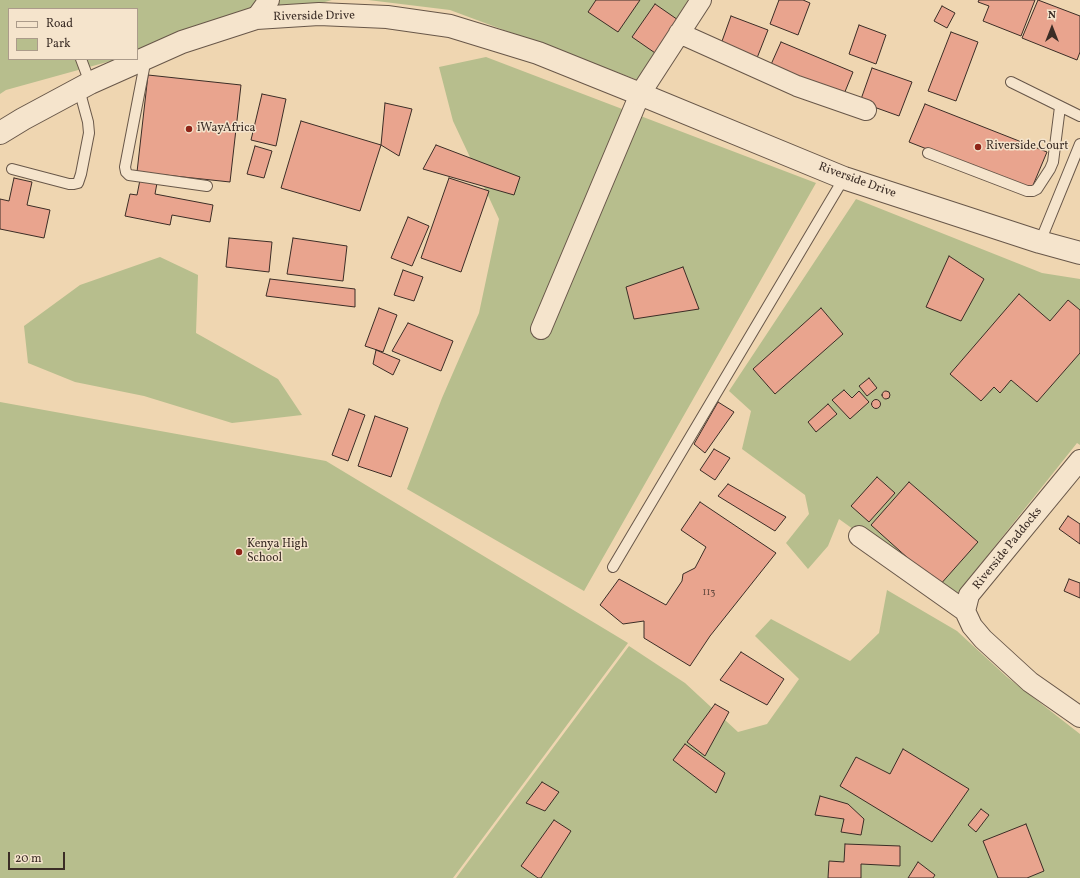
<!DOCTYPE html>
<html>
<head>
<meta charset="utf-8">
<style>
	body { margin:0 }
	#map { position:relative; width:1080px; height:878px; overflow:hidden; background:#efd6b1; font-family:Vollkorn,serif }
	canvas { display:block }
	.legend { position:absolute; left:8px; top:8px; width:130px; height:52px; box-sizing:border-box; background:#f5e4cc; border:1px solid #ab9b8a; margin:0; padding:5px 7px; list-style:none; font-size:12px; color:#3b2d26 }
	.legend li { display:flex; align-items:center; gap:8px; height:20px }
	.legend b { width:20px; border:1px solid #ab9b8a }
	.north { position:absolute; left:1032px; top:8px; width:40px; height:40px; -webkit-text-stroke:3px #f5e4cc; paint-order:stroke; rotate:0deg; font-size:11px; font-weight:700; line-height:16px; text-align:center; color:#3b2d26 }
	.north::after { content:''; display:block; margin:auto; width:14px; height:18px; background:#3b2d26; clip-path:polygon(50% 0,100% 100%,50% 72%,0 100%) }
	.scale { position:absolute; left:8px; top:852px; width:57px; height:18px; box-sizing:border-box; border:2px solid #3b2d26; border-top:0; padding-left:5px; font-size:12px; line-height:14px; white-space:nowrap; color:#3b2d26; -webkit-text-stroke:3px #f5e4cc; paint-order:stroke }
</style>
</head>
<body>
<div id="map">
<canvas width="1080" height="878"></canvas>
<ul class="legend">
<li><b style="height:5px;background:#f5e4cc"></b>Road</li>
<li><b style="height:11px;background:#b7be8d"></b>Park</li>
</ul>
<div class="north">N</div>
<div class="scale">20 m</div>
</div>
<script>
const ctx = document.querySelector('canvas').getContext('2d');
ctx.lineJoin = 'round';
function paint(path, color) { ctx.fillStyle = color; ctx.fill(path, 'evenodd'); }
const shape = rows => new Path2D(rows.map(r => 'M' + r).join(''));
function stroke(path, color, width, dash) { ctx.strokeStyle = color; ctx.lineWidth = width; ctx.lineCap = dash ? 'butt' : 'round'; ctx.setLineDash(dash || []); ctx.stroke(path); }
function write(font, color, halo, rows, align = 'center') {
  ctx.font = font + ' Vollkorn,serif'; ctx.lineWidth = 3; ctx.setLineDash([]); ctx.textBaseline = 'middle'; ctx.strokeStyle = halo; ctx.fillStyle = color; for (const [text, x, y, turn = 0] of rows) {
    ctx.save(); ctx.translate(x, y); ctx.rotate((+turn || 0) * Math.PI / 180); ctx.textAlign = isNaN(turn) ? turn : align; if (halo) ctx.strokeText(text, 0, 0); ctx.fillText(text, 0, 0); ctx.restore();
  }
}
paint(shape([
	[0,0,332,0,137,54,137,9,9,9,9,59,118,59,6,90,0,94],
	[368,0,688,0,638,80,450,10],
	[486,57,816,183,584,591,407,489,442,398,479,313,499,219,453,121,439,67],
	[856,199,1042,273,1080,279,1080,445,1077,443,952,600,839,519,828,546,808,569,786,543,809,514,805,495,742,449,751,411,729,391],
	[160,257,198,275,196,333,278,379,302,415,232,423,144,396,75,382,28,363,24,326,80,285],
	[0,402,326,461,628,643,453,878,0,878],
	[887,590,957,631,1007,677,1080,734,1080,878,456,878,629,646,685,683,738,732,767,724,799,679,755,636,771,619,850,661,879,633]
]), '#b7be8d');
const building = shape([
	[596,0,640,0,618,32,588,12,596,0],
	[779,0,803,0,810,3,798,35,770,24,779,0],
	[979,0,1035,0,1021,36,983,21,989,6,978,2,979,0],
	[1038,0,1080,16,1080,52,1077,60,1022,38,1038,0],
	[655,4,681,22,658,55,632,37,655,4],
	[942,6,955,13,947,28,934,21,942,6],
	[731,16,768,30,757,58,721,44,731,16],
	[859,25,886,35,876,64,849,54,859,25],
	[951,32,978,42,956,101,928,91,951,32],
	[781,42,853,72,842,99,769,69,781,42],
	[872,68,912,82,899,116,860,102,872,68],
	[148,75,241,85,230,182,137,172,148,75],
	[262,94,286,99,276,146,251,140,262,94],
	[385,103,412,109,399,156,381,145,385,103],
	[925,104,1047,152,1031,190,909,142,925,104],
	[301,121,381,145,360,211,281,188,301,121],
	[436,145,520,177,514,195,423,169,436,145],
	[255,146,272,151,264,178,247,174,255,146],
	[14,178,32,182,27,205,50,210,44,238,0,229,0,199,9,201,14,178],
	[449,178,489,191,461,272,421,258,449,178],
	[140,180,157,183,155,194,213,205,210,222,172,215,170,225,125,216,130,194,137,195,140,180],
	[408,217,429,226,412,266,391,258,408,217],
	[229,238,272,242,269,272,226,267,229,238],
	[293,238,347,246,343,281,287,274,293,238],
	[949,256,984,279,961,321,926,307,949,256],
	[683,267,699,309,634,319,626,287,683,267],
	[403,270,423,277,414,301,394,295,403,270],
	[270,279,355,289,355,307,266,296,270,279],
	[1019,294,1050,321,1068,300,1080,310,1080,353,1037,402,1011,380,1000,393,994,387,981,401,950,374,1019,294],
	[379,308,397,315,383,352,365,346,379,308],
	[821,308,843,334,775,394,753,369,821,308],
	[408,323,453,341,441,371,392,351,408,323],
	[376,350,400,360,393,375,373,364,376,350],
	[869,378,877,388,867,396,859,386,869,378],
	[844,390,852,398,859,391,869,402,850,419,832,400,844,390],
	'882 395a4 4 0 1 1 8 0a4 4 0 1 1-8 0Z',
	'871.5 404a4.5 4.5 0 1 1 9 0a4.5 4.5 0 1 1-9 0Z',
	[718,402,734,412,705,453,694,444,718,402],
	[828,404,837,414,816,432,808,422,828,404],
	[349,409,365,415,348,461,332,455,349,409],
	[375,416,408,428,391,477,358,466,375,416],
	[714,449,730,458,715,480,700,470,714,449],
	[877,477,895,493,869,522,851,506,877,477],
	[909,482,978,542,939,586,871,525,909,482],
	[728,484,786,517,775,531,718,496,728,484],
	[700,502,776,553,710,636,690,666,644,638,644,621,623,624,600,605,619,579,666,605,682,581,683,574,695,568,706,547,681,530,700,502],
	[1068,516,1080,524,1080,544,1059,529,1068,516],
	[1069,579,1080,583,1080,598,1064,591,1069,579],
	[741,652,784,679,767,705,720,680,741,652],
	[715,704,729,712,705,756,687,742,715,704],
	[685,744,725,773,716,793,673,760,685,744],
	[903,749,969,789,932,842,840,786,856,757,890,774,903,749],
	[542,782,559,792,545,811,526,803,542,782],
	[820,796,848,804,864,819,861,835,841,832,844,819,815,815,820,796],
	[981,809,989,815,976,832,968,825,981,809],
	[554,820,571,831,541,878,538,878,521,866,554,820],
	[1026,824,1044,871,1027,878,998,878,983,841,1026,824],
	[845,844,900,846,900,866,861,864,861,878,828,878,829,861,844,862,845,844],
	[918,862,935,875,933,878,908,878,918,862]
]);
paint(building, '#e9a48e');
stroke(building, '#3b2d26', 1);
const service = shape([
	[146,58,125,167,126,172,129,175,207,186],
	[81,59,90,83],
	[1011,82,1080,116],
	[928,153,1027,191,1033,191,1037,189,1050,169,1053,162,1060,107],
	[12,169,69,184,74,184,78,183,81,174,89,133,88,122,79,89],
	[1040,242,1080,144],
	[613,567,844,178]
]);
const minor = shape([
	[256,18,269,0],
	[679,33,797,86,866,110],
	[541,329,640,94,701,0],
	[1080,460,969,595,965,611,972,626,983,639,1030,682,1080,717],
	[859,536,965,611]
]);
const tertiary = shape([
	[0,133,23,119,90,83,182,42,256,18,319,14,387,17,450,26,538,53,640,94,844,178,1040,242,1080,253]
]);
stroke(service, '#685749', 12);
stroke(minor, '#685749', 22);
stroke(tertiary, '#685749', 24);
stroke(service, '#f5e4cc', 10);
stroke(minor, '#f5e4cc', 20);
stroke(tertiary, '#f5e4cc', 22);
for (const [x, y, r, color] of [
	[189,129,4,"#8f2418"],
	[978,147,4,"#8f2418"],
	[239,552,4,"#8f2418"]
]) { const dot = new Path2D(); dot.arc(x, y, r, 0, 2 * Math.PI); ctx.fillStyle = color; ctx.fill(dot); stroke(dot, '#f5e4cc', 1.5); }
write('10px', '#664b40', null, [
	["113",709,593]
]);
write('12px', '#3b2d26', '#f5e4cc', [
	["Riverside Drive",314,17,-1],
	["Riverside Drive",857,181,20],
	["Riverside Paddocks",1008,549,-51]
]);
write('12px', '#3b2d26', '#f5e4cc', [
	["iWayAfrica",197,129],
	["Riverside Court",986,147],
	["Kenya High",247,545],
	["School",247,559]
], 'left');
</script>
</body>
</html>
